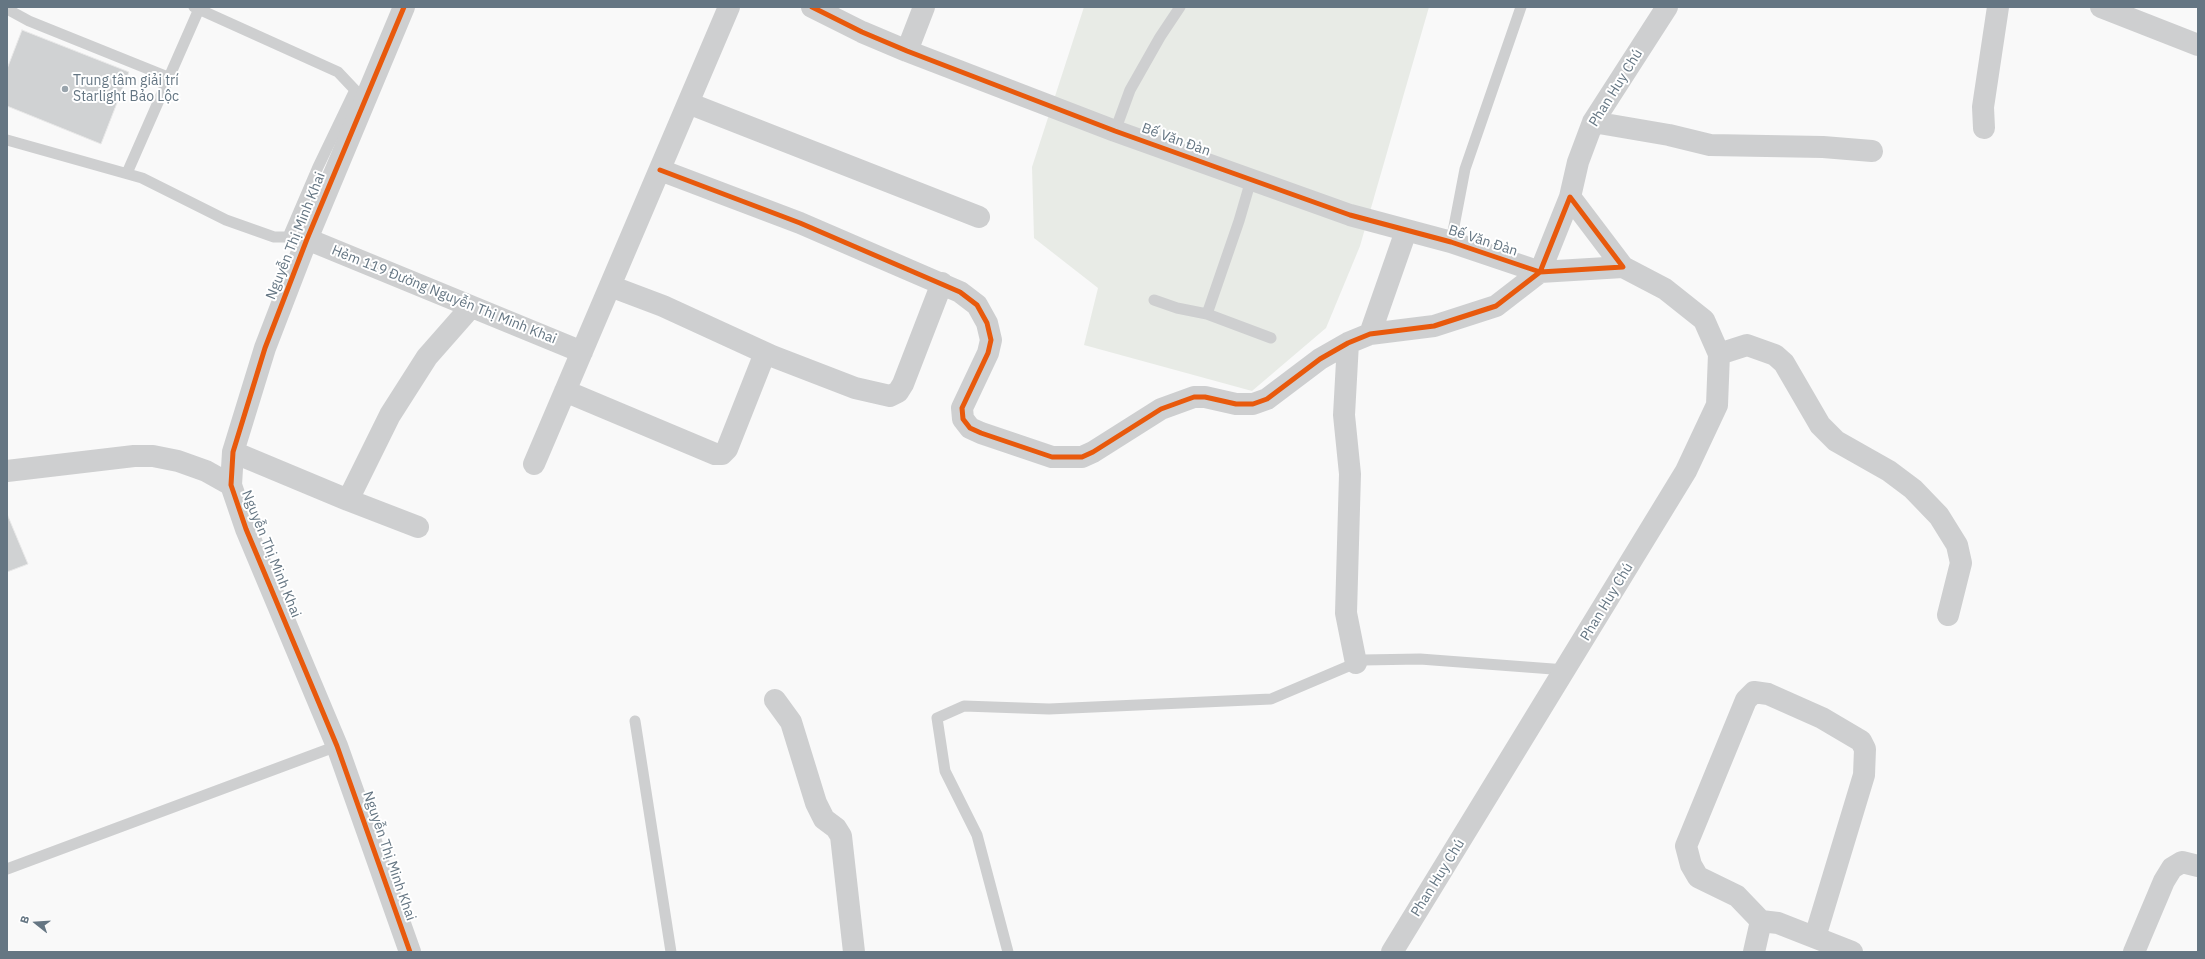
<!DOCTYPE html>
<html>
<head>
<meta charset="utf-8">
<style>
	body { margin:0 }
	#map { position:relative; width:2205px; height:959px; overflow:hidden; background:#f9f9f9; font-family:"IBM Plex Sans",sans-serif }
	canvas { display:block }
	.frame { position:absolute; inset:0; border:8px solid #657683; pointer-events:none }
	.north { position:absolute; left:16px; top:903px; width:40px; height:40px; -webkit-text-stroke:3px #fff; paint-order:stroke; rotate:287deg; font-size:11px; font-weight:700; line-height:16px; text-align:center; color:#657683 }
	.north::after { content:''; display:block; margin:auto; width:14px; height:18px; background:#657683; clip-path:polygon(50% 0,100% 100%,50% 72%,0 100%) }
</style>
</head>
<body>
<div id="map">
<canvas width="2205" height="959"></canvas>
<div class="frame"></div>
<div class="north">B</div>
</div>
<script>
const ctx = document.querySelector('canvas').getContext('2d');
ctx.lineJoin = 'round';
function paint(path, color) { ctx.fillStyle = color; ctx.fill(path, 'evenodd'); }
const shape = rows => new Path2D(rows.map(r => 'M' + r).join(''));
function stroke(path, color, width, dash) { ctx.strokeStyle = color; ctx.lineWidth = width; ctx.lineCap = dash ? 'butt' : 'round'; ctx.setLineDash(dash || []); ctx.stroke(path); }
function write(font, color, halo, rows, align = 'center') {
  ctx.font = font + ' "IBM Plex Sans",sans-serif'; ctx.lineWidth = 4; ctx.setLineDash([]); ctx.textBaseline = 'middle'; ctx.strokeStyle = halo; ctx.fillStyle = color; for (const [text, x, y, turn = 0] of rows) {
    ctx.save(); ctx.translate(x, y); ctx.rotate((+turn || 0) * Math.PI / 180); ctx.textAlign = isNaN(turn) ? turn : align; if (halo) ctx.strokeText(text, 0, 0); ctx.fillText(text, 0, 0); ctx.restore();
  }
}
paint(shape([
	[1084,7,1429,7,1360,246,1326,328,1252,391,1084,345,1098,288,1034,238,1032,167]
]), '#e8ebe6');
const building = shape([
	[22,30,129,72,101,144,7,106,7,69,22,30],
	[7,514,28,564,7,572,7,514]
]);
paint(building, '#d0d2d3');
stroke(building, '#e8e8e8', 1);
stroke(shape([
	[7,9,29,21,168,77],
	[1115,131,1130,90,1160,37,1180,7],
	[7,140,142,178,226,220,274,237,288,237,318,167,355,90,338,72,194,7],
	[127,173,199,9],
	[1451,242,1465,169,1521,7],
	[1154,300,1177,308,1207,314,1271,338],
	[1207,314,1239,221,1251,180],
	[635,721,671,952],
	[7,869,337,746],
	[1008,952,977,835,945,771,937,718,964,706,1049,709,1271,699,1363,660,1420,659,1566,670]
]), '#cecfd0', 11);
stroke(shape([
	[404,7,307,239,265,348,233,452,231,485,246,529,337,746,410,952],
	[2101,7,2198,45],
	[907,51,924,7],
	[688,103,979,217],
	[1593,122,1669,135,1710,145,1823,147,1872,151],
	[1984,128,1983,107,1998,7],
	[660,170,800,223,960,292,977,305,987,323,991,340,988,353,962,408,963,419,970,428,981,433,1052,457,1082,457,1093,452,1161,409,1194,397,1205,397,1236,404,1253,404,1267,399,1320,359,1348,343,1370,334,1434,326,1496,306,1540,272,1570,197,1623,267,1540,272,1451,242,1350,215,1115,131,907,51,862,32,812,7],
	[1570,197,1578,162,1593,122,1667,7],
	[307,239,582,352],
	[610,286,663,306,772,356,855,388,890,396,898,392,903,384,942,283],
	[1370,334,1406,231],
	[1348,343,1344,415,1350,474,1346,613,1356,663],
	[1719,354,1747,345,1775,355,1784,363,1820,425,1836,441,1889,471,1913,489,1939,516,1957,545,1961,563,1948,615],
	[565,391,715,454,722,454,727,449,765,353],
	[233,452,348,500,418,527],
	[534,464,729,7],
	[7,471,134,456,153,456,178,461,206,471,231,485],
	[348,500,390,415,427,357,471,307],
	[775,700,791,722,816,803,824,819,836,828,841,836,854,952],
	[1761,921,1737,896,1698,877,1691,865,1686,846,1746,700,1754,692,1768,694,1822,718,1861,741,1865,749,1864,775,1815,937],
	[1392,952,1686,471,1717,405,1719,354,1704,320,1665,289,1623,267],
	[1754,952,1761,921,1778,923,1852,952],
	[2134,952,2164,881,2172,868,2182,862,2198,866]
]), '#cecfd0', 22);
stroke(shape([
	[404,7,307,239,265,348,233,452,231,485,246,529,337,746,410,952],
	[660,170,800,223,960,292,977,305,987,323,991,340,988,353,962,408,963,419,970,428,981,433,1052,457,1082,457,1093,452,1161,409,1194,397,1205,397,1236,404,1253,404,1267,399,1320,359,1348,343,1370,334,1434,326,1496,306,1540,272,1570,197,1623,267,1540,272,1451,242,1350,215,1115,131,907,51,862,32,812,7]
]), '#e8590c', 5);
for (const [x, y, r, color] of [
	[65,89,4,"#99a4ac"]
]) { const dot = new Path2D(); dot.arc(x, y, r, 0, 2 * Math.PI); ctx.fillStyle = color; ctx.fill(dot); stroke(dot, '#fff', 1.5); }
write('14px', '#657683', '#fff', [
	["Trung tâm giải trí",73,81],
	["Starlight Bảo Lộc",73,97]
], 'left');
write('14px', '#657683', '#fff', [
	["Phan Huy Chú",1616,88,-58],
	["Bế Văn Đàn",1176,140,20],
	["Nguyễn Thị Minh Khai",296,236,-68],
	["Bế Văn Đàn",1483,241,18],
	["Hẻm 119 Đường Nguyễn Thị Minh Khai",444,295,22],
	["Nguyễn Thị Minh Khai",271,554,68],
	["Phan Huy Chú",1607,602,-59],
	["Nguyễn Thị Minh Khai",389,856,71],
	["Phan Huy Chú",1438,878,-58]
]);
</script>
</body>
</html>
